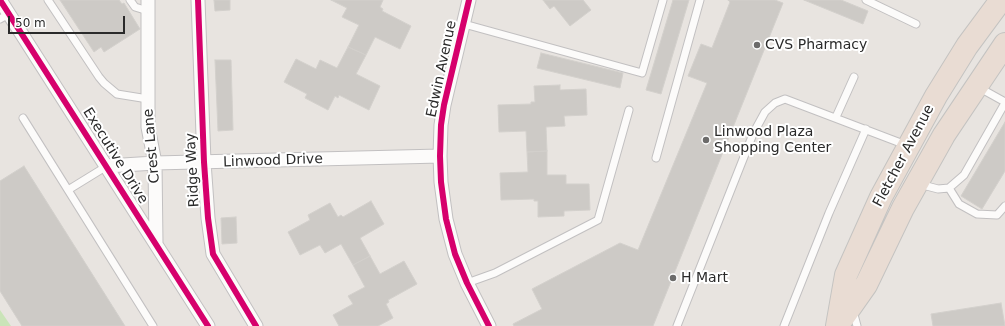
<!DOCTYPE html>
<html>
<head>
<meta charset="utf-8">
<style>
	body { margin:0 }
	#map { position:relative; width:1005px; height:326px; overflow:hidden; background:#e8e4e0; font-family:"DejaVu Sans",sans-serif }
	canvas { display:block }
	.scale { position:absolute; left:8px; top:16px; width:117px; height:18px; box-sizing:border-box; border:2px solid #2a2a2a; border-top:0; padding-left:5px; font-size:12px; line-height:14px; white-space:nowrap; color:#2a2a2a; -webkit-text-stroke:3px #fff; paint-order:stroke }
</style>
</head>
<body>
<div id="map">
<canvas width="1005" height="326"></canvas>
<div class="scale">50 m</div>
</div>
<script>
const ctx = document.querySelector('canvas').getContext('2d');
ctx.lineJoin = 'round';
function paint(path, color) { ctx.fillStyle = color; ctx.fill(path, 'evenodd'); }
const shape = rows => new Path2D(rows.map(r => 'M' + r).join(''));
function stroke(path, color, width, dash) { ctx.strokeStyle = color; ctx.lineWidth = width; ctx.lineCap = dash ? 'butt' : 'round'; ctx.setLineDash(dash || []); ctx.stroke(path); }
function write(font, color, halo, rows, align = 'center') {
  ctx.font = font + ' "DejaVu Sans",sans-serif'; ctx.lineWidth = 4; ctx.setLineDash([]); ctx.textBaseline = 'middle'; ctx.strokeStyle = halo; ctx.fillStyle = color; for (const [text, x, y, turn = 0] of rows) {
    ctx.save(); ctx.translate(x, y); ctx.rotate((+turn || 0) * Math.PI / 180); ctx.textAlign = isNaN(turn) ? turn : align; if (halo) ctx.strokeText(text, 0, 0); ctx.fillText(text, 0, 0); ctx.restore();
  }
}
paint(shape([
	[0,310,11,326,0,326]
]), '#cae4b8');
const building = shape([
	[60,0,119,0,122,4,124,3,140,29,104,52,101,47,94,52,60,0],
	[214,0,230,0,230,10,215,11,214,0],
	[331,0,383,0,380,7,383,9,382,11,411,26,400,49,375,37,366,55,348,47,359,25,342,17,347,8,331,0],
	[543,0,583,0,591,10,570,26,554,6,550,9,543,0],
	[673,0,689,0,661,94,646,90,673,0],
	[728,0,775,0,783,3,653,326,514,326,513,324,542,309,532,289,620,243,638,250,707,83,688,76,701,44,712,48,730,2,728,0],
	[804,0,841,0,868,11,863,24,804,0],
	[348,47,366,55,356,74,380,86,369,110,339,95,338,98,335,96,328,110,305,98,307,94,284,82,296,59,316,69,320,60,337,68,348,47],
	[541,53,623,73,620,88,537,68,541,53],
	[215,60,231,60,233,130,218,131,215,60],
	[560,85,560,90,586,89,587,115,564,116,565,126,546,127,547,151,527,152,526,131,499,132,498,105,531,104,531,102,535,102,534,86,560,85],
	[1005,122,1005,171,982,209,961,196,1005,122],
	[547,151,547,175,566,175,566,184,589,184,590,210,564,211,564,216,538,217,538,201,534,201,534,199,501,200,500,173,528,172,527,152,547,151],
	[24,166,125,326,22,326,0,291,0,181,24,166],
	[371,201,384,224,360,238,370,256,353,265,341,244,325,253,320,245,300,255,288,232,310,220,308,215,330,203,338,217,341,215,343,217,371,201],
	[236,217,237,243,222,244,221,218,236,217],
	[370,256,380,274,404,261,417,284,388,300,389,302,386,304,393,318,378,326,339,326,333,315,353,304,348,296,365,287,353,265,370,256],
	[1001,303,1005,326,933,326,931,314,1001,303]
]);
paint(building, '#cdcac6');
stroke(building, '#d3d0cc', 1);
const lane = shape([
	[48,0,99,77,104,83,117,94,148,99],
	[130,0,135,7,148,11],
	[866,0,916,24],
	[0,19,9,14],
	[464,24,642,73,663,0],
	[978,87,1005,102],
	[836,117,854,77],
	[23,118,153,326],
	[656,158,700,0],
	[919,184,938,189,949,188,964,175,1005,103],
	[949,188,959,204,977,214,997,215,1005,206],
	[68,190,107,166],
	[467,283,495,273,598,220,629,110],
	[853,311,857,326],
	[677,326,753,134,765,112,775,103,785,99,906,145],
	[784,326,829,213,866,129]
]);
const street = shape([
	[0,0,208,326],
	[148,0,148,127,155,163,156,243],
	[198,0,204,162,208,218,213,254,256,326],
	[469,0,444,105,441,125,440,156,441,182,446,219,455,254,467,283,489,326],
	[107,166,155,163,440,156]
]);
const highway = shape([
	[840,322,866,285,903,208,944,135,1005,44],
	[837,326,846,275,881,197,936,96,967,46,1001,0]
]);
stroke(lane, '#c2c0c1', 9);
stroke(street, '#c2c0c1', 15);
stroke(highway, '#c4c3c1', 24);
stroke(lane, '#fcfbfa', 7);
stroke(street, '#fcfbfa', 13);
stroke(highway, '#e9dcd3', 22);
stroke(shape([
	[0,0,208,326],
	[198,0,204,162,208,218,213,254,256,326],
	[469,0,444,105,441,125,440,156,441,182,446,219,455,254,467,283,489,326]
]), '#d6006c', 6);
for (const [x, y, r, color] of [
	[757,45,4,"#6c6b6a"],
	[706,140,4,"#6c6b6a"],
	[673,278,4,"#6c6b6a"]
]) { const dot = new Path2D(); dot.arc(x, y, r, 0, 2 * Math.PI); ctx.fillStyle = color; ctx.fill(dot); stroke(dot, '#fff', 1.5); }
write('14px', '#2a2a2a', '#fff', [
	["CVS Pharmacy",765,45],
	["Linwood Plaza",714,132],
	["Shopping Center",714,148],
	["H Mart",681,278]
], 'left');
write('14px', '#2a2a2a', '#fff', [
	["Edwin Avenue",442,69,-78],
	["Crest Lane",152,146,-95],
	["Executive Drive",115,156,58],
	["Fletcher Avenue",904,156,-62],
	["Linwood Drive",273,161,-2],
	["Ridge Way",193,170,-93]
]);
</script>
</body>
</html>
